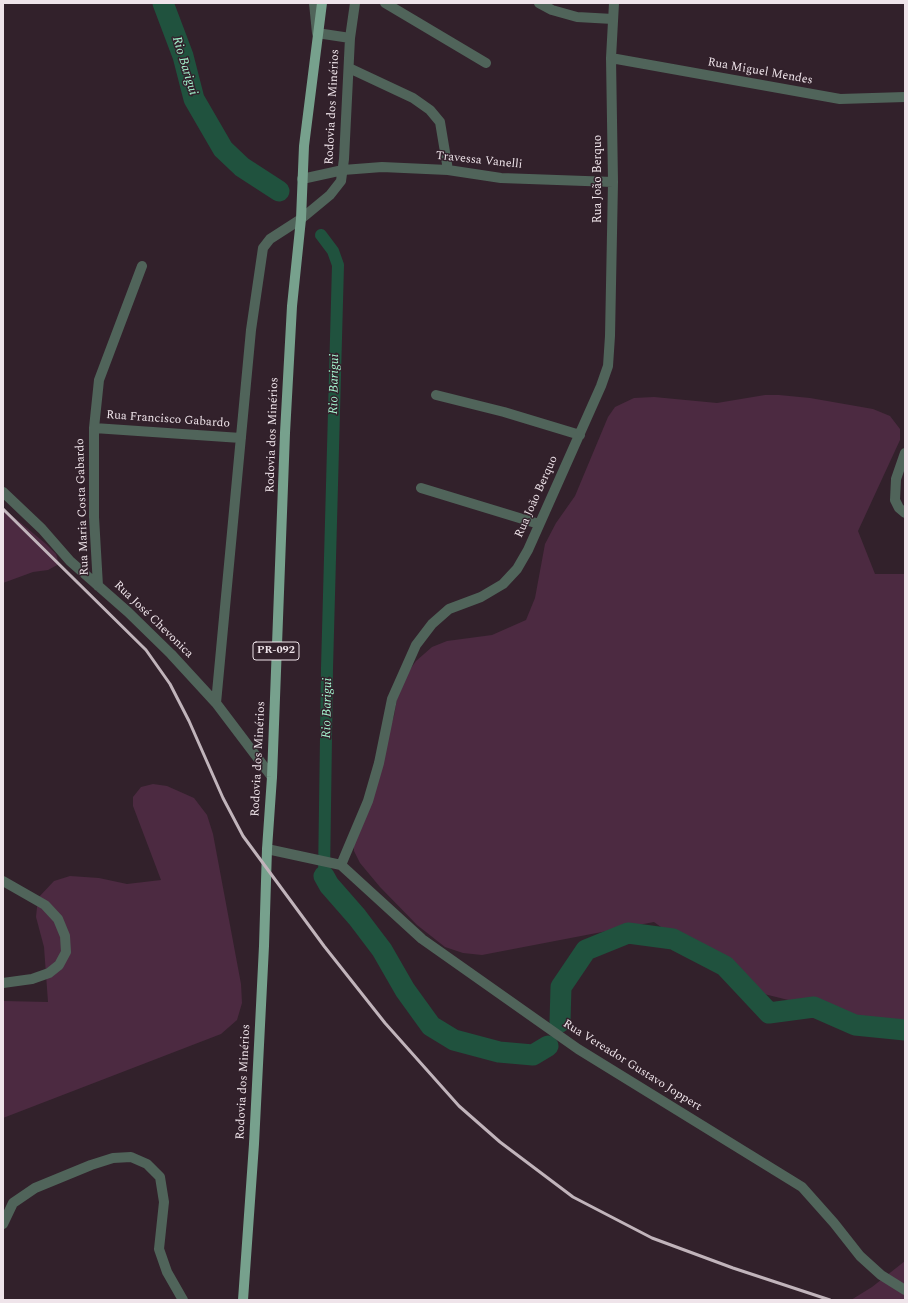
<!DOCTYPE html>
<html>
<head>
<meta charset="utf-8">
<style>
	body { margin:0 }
	#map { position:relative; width:908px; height:1303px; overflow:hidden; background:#32212b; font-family:Spectral,serif }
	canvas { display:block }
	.frame { position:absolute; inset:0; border:4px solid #efe4ea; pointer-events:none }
</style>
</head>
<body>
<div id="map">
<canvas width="908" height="1303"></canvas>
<div class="frame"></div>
</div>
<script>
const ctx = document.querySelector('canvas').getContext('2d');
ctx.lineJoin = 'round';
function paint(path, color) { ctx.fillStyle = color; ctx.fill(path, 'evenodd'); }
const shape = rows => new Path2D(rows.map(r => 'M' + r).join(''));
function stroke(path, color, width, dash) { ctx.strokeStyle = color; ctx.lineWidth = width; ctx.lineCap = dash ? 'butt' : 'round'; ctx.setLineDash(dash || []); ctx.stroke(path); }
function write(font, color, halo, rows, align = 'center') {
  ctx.font = font + ' Spectral,serif'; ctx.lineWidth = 3; ctx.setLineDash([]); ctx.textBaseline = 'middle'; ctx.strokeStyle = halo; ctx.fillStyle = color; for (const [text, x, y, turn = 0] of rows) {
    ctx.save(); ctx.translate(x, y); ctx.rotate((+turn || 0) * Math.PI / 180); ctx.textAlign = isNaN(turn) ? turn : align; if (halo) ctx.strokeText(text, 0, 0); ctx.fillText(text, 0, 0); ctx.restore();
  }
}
paint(shape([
	[765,395,779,395,810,398,873,409,890,416,900,429,900,440,858,531,875,574,905,574,905,1029,748,990,654,922,482,955,463,953,445,947,417,925,380,887,360,863,354,851,353,834,360,819,394,716,397,699,406,675,416,661,432,647,447,641,492,635,526,620,535,598,545,544,556,523,575,496,608,417,615,407,634,398,654,397,717,403],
	[3,508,46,544,56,554,59,564,48,570,33,572,3,583],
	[153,784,167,786,194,798,207,815,213,834,241,984,242,1003,237,1020,221,1034,3,1118,3,1001,48,1002,44,947,36,917,38,898,54,881,70,876,99,878,127,884,161,880,133,806,133,797,141,787],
	[905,1261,905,1300,851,1300,872,1287]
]), '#4c2a41');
stroke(shape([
	[321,235,333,251,338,265,327,668,324,876]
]), '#20523e', 12);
stroke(shape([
	[163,3,183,56,194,99,223,149,242,167,279,191],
	[324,876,329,885,357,917,382,950,405,990,431,1026,454,1040,499,1052,533,1055,548,1046],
	[560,1022,561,987,586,950,628,933,673,939,725,966,769,1013,814,1007,855,1025,905,1030]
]), '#20523e', 21);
stroke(shape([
	[314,3,317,33,350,38],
	[385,3,486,63],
	[539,3,552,10,577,17,613,19],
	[611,58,840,99,905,97],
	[349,68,413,98,430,110,440,122,448,170],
	[302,179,343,170,382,167,448,170,501,178,613,182],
	[436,395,504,412,580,435],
	[94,428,241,438],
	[905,453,896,479,895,500,899,508,905,513],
	[421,488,539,524],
	[3,492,42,529,70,561,128,612,171,654,216,703,272,777],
	[98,586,94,517,94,428,99,380,142,266],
	[216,703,251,330,263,248,270,239,301,219,330,195,341,181,344,159,350,38,355,3],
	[267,849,341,865,368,801,379,763,392,699,416,645,432,624,449,609,481,597,503,584,517,569,528,550,601,386,608,366,610,336,613,182,611,58,614,3],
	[341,865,422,939,578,1049,802,1187,834,1223,860,1256,881,1275,905,1290],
	[3,881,45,905,58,919,65,936,66,952,59,965,49,973,32,979,3,983],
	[3,1224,13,1203,35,1188,91,1165,113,1158,131,1157,147,1164,160,1177,164,1202,159,1249,167,1272,183,1300]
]), '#50645a', 10);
stroke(shape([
	[243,1300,254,1144,264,946,267,849,272,777,285,433,292,306,301,219,304,146,322,3]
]), '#77a18d', 10);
stroke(shape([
	[3,509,146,650,170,684,189,721,223,798,243,836,324,946,385,1023,459,1106,500,1142,573,1197,652,1238,733,1268,830,1300]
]), '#c1b4bb', 3);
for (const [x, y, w] of [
	[276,651,46]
]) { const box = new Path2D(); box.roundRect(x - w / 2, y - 9, w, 18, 3); ctx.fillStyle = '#32212b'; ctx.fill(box); stroke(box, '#efe4ea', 1); }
write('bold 11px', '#efe4ea', null, [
	["PR-092",276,651]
]);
write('12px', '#efe4ea', '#32212b', [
	["Rua Miguel Mendes",760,72,10],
	["Rodovia dos Minérios",333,107,-87],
	["Travessa Vanelli",479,161,6],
	["Rua João Berquo",599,179,-90],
	["Rua Francisco Gabardo",168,420,4],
	["Rodovia dos Minérios",273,435,-88],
	["Rua João Berquo",537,497,-66],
	["Rua Maria Costa Gabardo",83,507,-92],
	["Rua José Chevonica",153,620,44],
	["Rodovia dos Minérios",259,759,-87],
	["Rua Vereador Gustavo Joppert",632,1066,32],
	["Rodovia dos Minérios",244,1082,-87]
]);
write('italic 13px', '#a4f5cf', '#32212b', [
	["Rio Barigui",184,66,73],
	["Rio Barigui",335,384,-89],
	["Rio Barigui",328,708,-89]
]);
</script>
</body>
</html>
